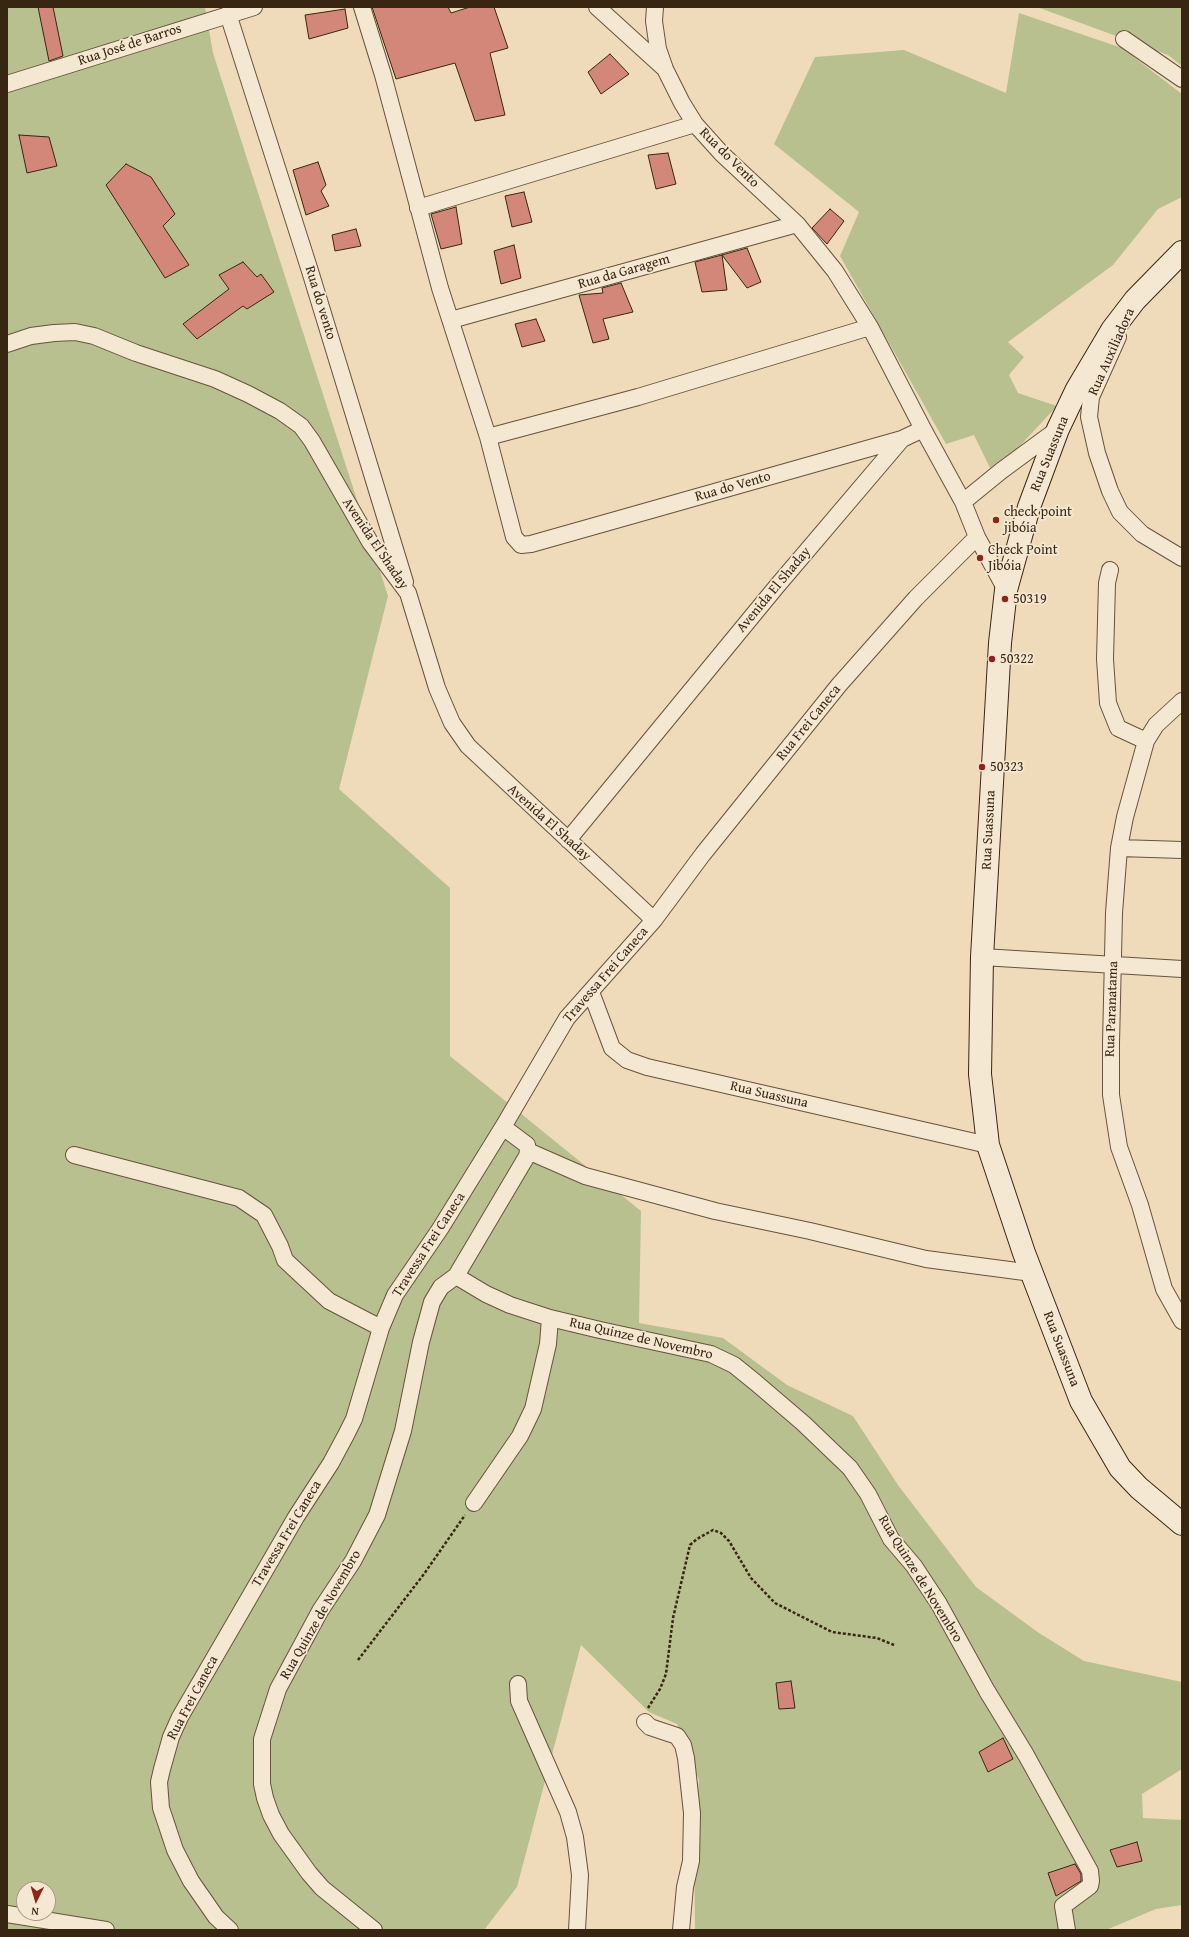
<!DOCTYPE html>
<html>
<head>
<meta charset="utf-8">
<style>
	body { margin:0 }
	#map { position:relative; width:1189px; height:1937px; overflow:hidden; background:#efdbb9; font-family:"Gentium Book Plus",serif }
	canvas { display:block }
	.frame { position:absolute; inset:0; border:8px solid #392612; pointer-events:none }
	.north { position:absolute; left:16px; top:1881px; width:40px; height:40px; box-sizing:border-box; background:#f5e8d2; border:1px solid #aa9a85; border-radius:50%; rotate:185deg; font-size:11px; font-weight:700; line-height:16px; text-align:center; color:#392612 }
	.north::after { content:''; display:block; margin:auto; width:14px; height:18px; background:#8f2418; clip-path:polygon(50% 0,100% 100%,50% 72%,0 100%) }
</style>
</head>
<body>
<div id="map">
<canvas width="1189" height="1937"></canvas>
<div class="frame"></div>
<div class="north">N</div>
</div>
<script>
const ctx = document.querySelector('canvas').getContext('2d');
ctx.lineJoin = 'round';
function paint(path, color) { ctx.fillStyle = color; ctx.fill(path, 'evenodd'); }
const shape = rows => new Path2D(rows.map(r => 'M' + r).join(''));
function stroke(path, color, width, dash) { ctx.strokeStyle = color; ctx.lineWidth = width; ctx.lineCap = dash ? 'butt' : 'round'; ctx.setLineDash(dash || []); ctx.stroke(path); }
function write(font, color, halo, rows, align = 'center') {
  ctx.font = font + ' "Gentium Book Plus",serif'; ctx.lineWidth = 3.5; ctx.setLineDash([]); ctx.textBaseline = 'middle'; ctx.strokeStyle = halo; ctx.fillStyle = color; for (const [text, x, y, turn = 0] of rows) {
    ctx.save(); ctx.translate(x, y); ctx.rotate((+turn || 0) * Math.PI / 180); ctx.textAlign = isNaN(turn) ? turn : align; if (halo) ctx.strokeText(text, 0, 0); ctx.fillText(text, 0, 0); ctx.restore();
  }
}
paint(shape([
	[7,7,205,7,213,53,388,596,339,789,450,888,450,1056,641,1211,639,1323,723,1338,787,1385,853,1416,898,1485,976,1587,1039,1633,1084,1661,1182,1682,1182,1769,1142,1794,1143,1818,1182,1820,1182,1905,1156,1909,1106,1930,695,1930,694,1837,699,1780,677,1724,649,1712,581,1645,517,1887,484,1930,7,1930],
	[24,1889,48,1889,48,1913,24,1913],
	[1037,7,1182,7,1182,66,1168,55],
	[1019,13,1122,48,1182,94,1182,197,1158,209,1113,265,1008,342,1024,357,1009,375,1018,393,1057,406,1017,449,990,468,974,435,946,444,840,256,859,212,774,144,815,57,904,50,1006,93]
]), '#b8c090');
const building = shape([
	[38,7,53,7,63,56,49,61,38,7],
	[372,7,448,7,451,13,470,7,494,7,508,48,490,53,505,115,475,121,455,63,396,79,372,7],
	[345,9,348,28,309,39,305,15,345,9],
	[610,54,629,74,601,94,588,72,610,54],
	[19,135,49,137,57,166,27,173,19,135],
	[668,153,676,184,656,189,648,155,668,153],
	[318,162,326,185,321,191,329,206,306,215,293,170,318,162],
	[126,164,151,177,175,214,163,226,189,265,165,278,106,185,126,164],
	[524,192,532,222,512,227,505,196,524,192],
	[456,207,462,244,441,249,431,214,456,207],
	[830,209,844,221,827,244,812,228,830,209],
	[356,229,361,246,335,251,332,235,356,229],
	[514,245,521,278,501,284,494,251,514,245],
	[747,248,761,282,747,288,722,255,747,248],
	[722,255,727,290,702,292,695,262,722,255],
	[243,262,257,277,261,274,274,292,247,309,243,306,197,339,183,324,229,289,219,275,243,262],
	[621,283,633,312,603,319,609,339,593,343,579,295,603,293,602,288,621,283],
	[536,319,545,341,522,347,515,324,536,319],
	[791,1681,795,1708,779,1709,776,1683,791,1681],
	[1003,1738,1013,1759,988,1772,979,1752,1003,1738],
	[1137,1842,1142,1861,1117,1867,1110,1850,1137,1842],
	[1075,1864,1081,1874,1081,1881,1056,1896,1048,1873,1075,1864]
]);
paint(building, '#d38778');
stroke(building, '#392612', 1);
const street = shape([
	[362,7,383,75,440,288,488,437,514,537,521,545,531,544,902,439,923,429],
	[597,7,663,67],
	[655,7,654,21,658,49,665,69,682,103,695,124,722,154,797,224,835,271,870,327,923,429,963,502,977,537,1006,590],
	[228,14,310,271,405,582],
	[1124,39,1182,79],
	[7,84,254,7],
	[418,208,695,124],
	[451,320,797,224],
	[1118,337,1091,397,1089,417,1097,453,1110,491,1120,512,1142,534,1182,558],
	[7,344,31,336,54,333,75,332,94,336,136,353,215,379,248,394,280,411,301,426,312,441,370,542,408,593,437,688,452,723,468,746,654,920],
	[488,437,638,397,870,327],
	[963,502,1001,471,1058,429],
	[1110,570,1107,583,1105,659,1108,703,1118,728,1146,741],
	[1182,701,1156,725,1146,741,1125,817,1119,848,1114,913,1111,1043,1111,1095,1119,1147,1140,1205,1164,1289,1182,1321],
	[568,840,777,586,902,439],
	[1119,848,1182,850],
	[982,957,1182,969],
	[591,992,612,1048,627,1060,647,1067,988,1145],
	[528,1151,585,1176,715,1211,810,1231,926,1259,1032,1273],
	[74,1155,239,1198,264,1215,280,1246,285,1260,301,1275,329,1301,381,1328],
	[456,1276,486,1294,510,1305,550,1318,600,1330,711,1354,734,1365,755,1382,803,1423,850,1468,868,1494,891,1539,914,1566,939,1604,987,1691,1026,1755,1090,1871,1091,1881,1090,1886,1063,1906,1067,1930],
	[474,1503,520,1436,533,1409,548,1344,550,1318],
	[518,1684,519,1701,568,1812,575,1837,580,1875,577,1930],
	[645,1722,650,1727,677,1736,683,1745,686,1758,692,1813,691,1861,685,1887,681,1930],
	[7,1914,106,1930],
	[230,1930,216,1917,191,1881,175,1850,161,1808,159,1782,162,1769,171,1737,180,1717,296,1517,331,1463,346,1435,354,1419,381,1328,395,1295,440,1229,503,1127,567,1018,654,920,703,854,839,685,916,598,977,537],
	[374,1930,322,1888,309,1873,281,1834,271,1815,265,1798,262,1784,262,1739,278,1689,320,1611,353,1561,377,1515,403,1431,421,1342,432,1302,441,1287,456,1276,527,1156,528,1151,527,1145,503,1127]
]);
const secondary = shape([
	[1182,252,1135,300,1112,330,1077,389,1058,429,1029,507,1006,590,1000,643,982,957,980,1074,988,1145,1024,1253,1081,1401,1120,1468,1139,1488,1182,1524]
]);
stroke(street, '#66533c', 18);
stroke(secondary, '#392612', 24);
stroke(shape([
	[358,1660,424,1574,465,1515],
	[648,1708,660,1689,666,1674,673,1618,690,1545,697,1539,713,1530,721,1533,729,1541,751,1578,775,1603,832,1632,877,1638,894,1645]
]), '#392612', 2.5, [3, 2]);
stroke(street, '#f5e8d2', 16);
stroke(secondary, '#f5e8d2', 22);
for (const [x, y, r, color] of [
	[996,520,4,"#8f2418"],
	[980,558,4,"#8f2418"],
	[1005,599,4,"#8f2418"],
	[992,659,4,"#8f2418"],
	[982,767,4,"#8f2418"]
]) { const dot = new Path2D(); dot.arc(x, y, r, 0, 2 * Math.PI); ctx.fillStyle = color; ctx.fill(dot); stroke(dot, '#f5e8d2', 1.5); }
write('14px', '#392612', '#f5e8d2', [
	["Rua José de Barros",130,45,-18],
	["Rua do Vento",729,158,45],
	["Rua da Garagem",624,272,-16],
	["Rua do vento",320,303,73],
	["Rua Auxiliadora",1112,352,-66],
	["Rua Suassuna",1050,454,-68],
	["Rua do Vento",733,487,-16],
	["Avenida El Shaday",375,544,56],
	["Avenida El Shaday",774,590,-50],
	["Rua Frei Caneca",809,723,-51],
	["Avenida El Shaday",549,823,42],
	["Rua Suassuna",989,830,-87],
	["Travessa Frei Caneca",606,975,-49],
	["Rua Paranatama",1112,1009,-88],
	["Rua Suassuna",769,1095,13],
	["Travessa Frei Caneca",429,1245,-57],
	["Rua Quinze de Novembro",641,1339,13],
	["Rua Suassuna",1061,1349,69],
	["Travessa Frei Caneca",287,1534,-59],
	["Rua Quinze de Novembro",920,1579,58],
	["Rua Quinze de Novembro",321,1615,-60],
	["Rua Frei Caneca",193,1698,-62]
]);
write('14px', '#392612', '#f5e8d2', [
	["check point",1004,512],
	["jibóia",1004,528],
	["Check Point",988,550],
	["Jibóia",988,566],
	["50319",1013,599],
	["50322",1000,659],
	["50323",990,767]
], 'left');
</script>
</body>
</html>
